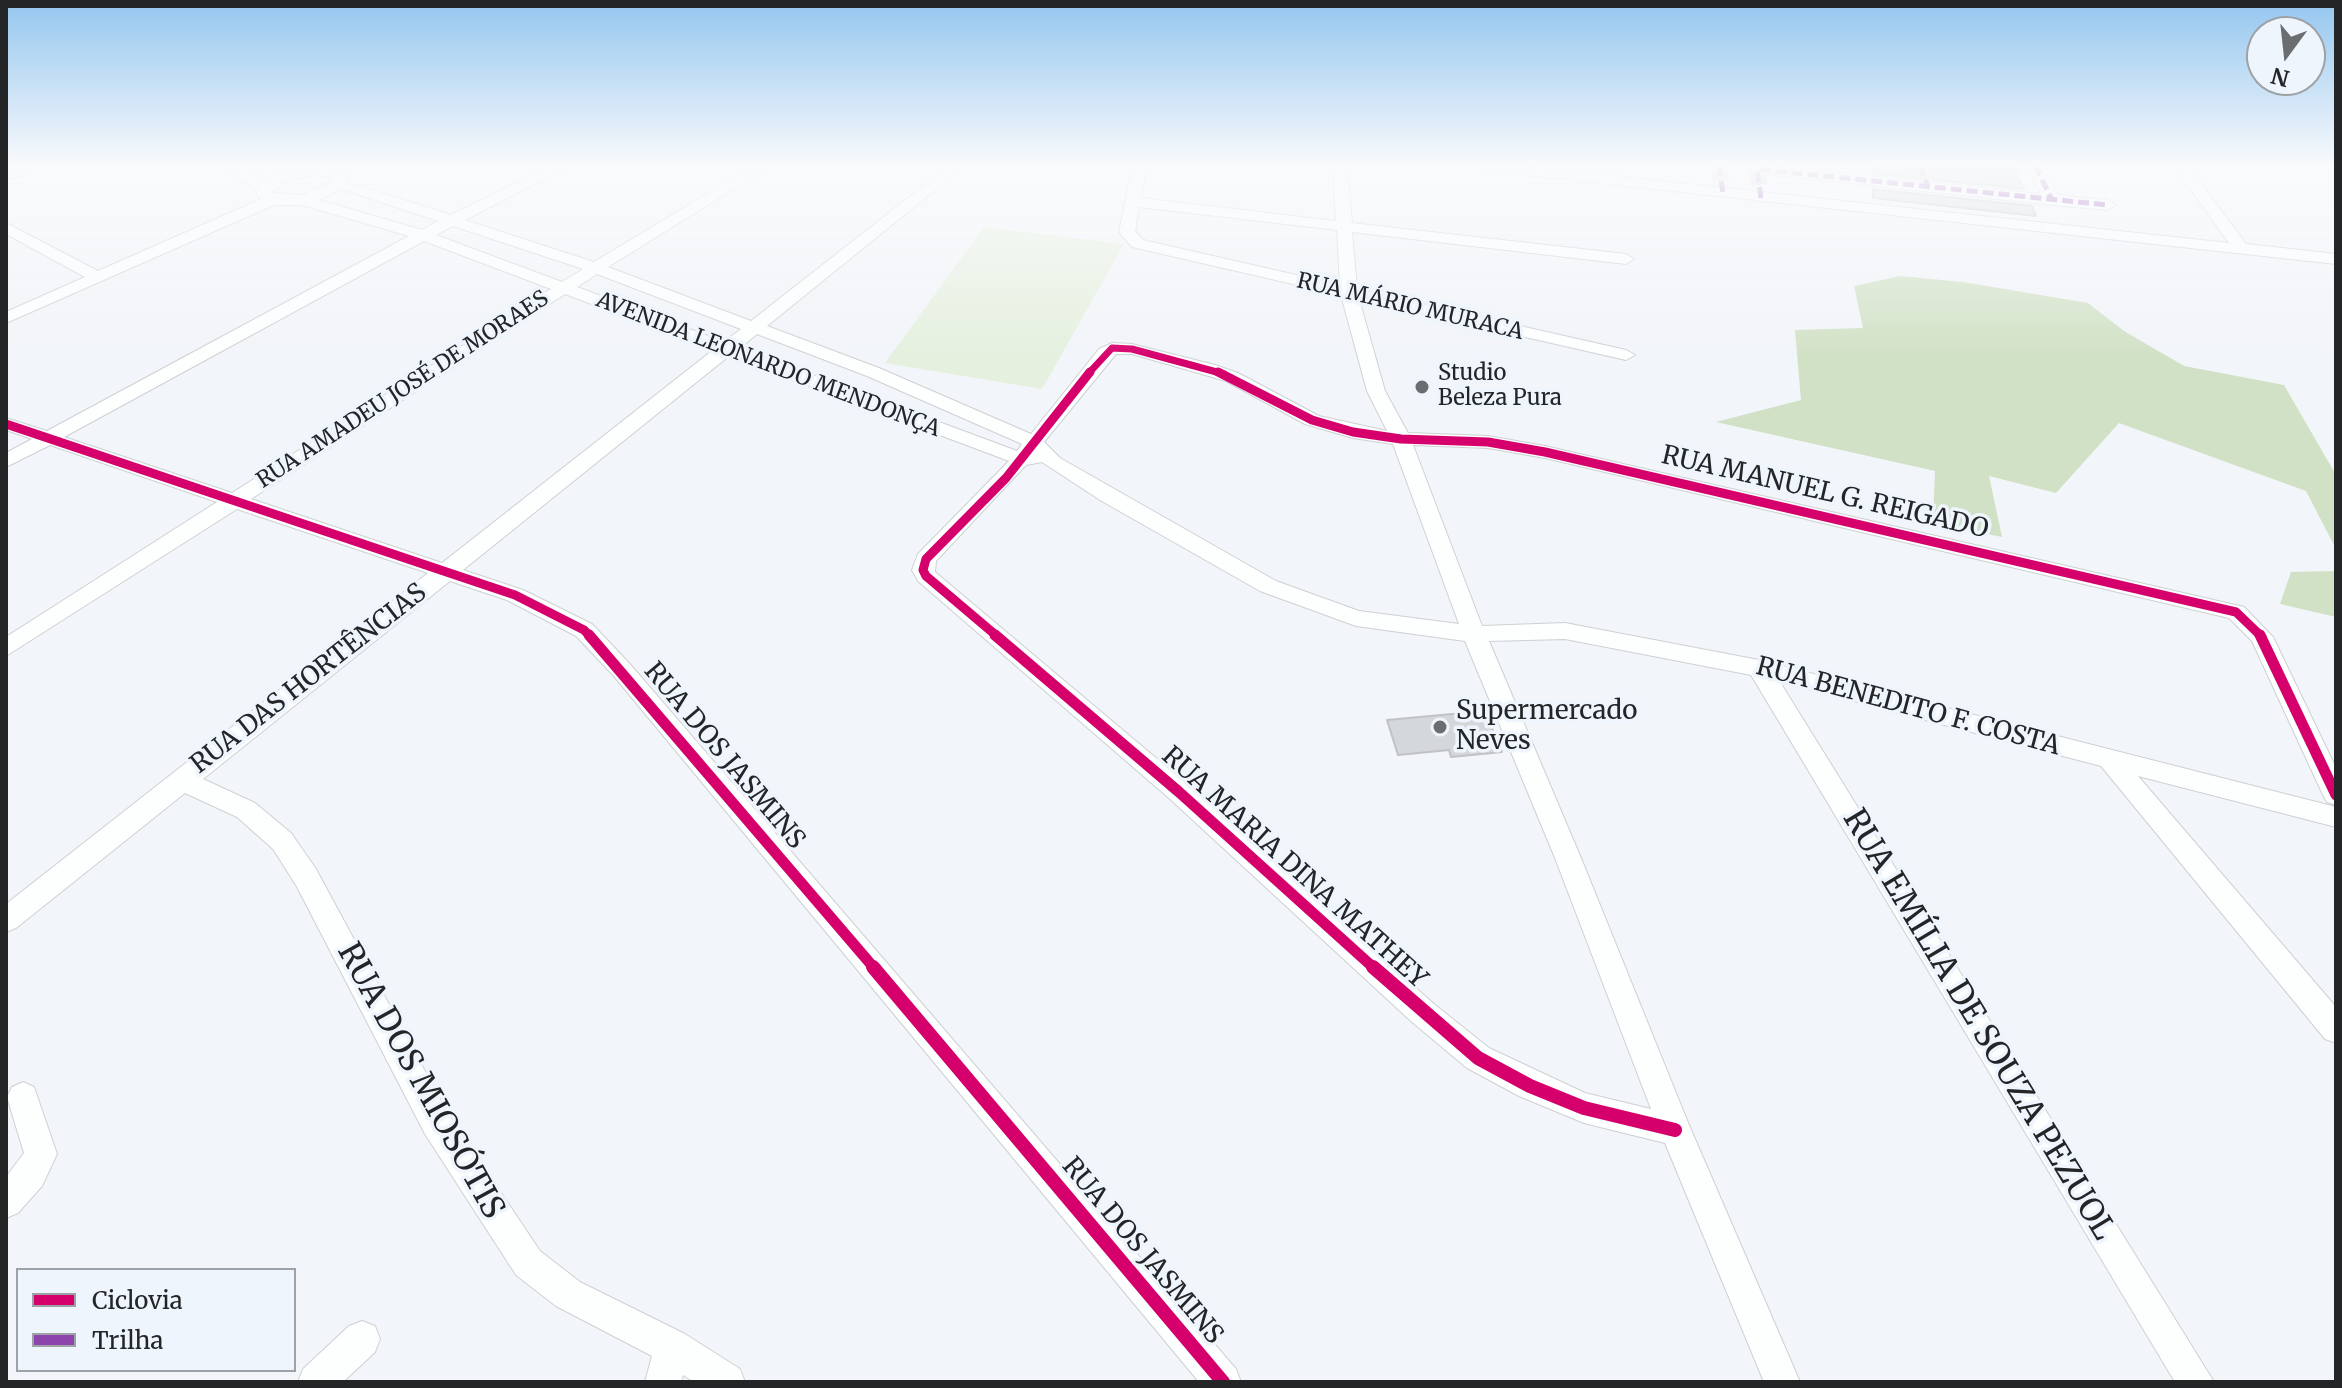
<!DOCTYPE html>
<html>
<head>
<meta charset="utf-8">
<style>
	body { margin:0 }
	#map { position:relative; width:2342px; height:1388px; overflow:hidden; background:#f2f5f9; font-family:Merriweather,serif }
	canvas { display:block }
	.frame { position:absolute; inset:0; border:8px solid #232527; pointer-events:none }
	.legend { position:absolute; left:16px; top:1268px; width:280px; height:104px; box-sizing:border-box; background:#eff5fc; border:2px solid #9da2a7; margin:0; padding:10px 14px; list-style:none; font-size:24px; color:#232527 }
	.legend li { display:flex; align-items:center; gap:16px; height:40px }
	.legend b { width:40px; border:2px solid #9da2a7 }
	.north { position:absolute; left:2246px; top:16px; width:80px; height:80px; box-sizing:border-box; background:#eff5fc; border:2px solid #9da2a7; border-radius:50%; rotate:195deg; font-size:22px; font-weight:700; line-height:32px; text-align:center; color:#232527 }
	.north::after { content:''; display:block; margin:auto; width:28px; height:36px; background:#6b6e70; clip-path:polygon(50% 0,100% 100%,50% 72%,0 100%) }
</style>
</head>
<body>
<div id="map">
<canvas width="2342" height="1388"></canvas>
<div class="frame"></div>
<ul class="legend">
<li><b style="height:10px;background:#d6006c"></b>Ciclovia</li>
<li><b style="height:10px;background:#8e44ad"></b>Trilha</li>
</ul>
<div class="north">N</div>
</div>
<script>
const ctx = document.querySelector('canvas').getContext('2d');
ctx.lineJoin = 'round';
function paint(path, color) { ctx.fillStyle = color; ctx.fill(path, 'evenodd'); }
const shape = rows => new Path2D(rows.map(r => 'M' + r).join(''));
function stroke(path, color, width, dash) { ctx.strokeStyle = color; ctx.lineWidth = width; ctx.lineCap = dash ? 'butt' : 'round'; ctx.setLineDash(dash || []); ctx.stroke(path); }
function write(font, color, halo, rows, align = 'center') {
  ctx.font = font + ' Merriweather,serif'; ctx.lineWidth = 7; ctx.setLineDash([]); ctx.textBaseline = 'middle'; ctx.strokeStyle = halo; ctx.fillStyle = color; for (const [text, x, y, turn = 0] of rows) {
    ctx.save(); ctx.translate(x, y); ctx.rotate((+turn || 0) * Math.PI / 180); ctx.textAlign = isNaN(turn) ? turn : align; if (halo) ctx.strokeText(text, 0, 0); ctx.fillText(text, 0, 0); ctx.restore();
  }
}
paint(shape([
	[984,227,1124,244,1042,389,885,363]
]), '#e5f0de');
paint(shape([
	[1900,276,1963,282,2088,303,2124,331,2184,366,2284,385,2336,475,2336,549,2306,491,2119,423,2056,493,1989,476,2002,537,1933,523,1935,471,1716,422,1801,400,1795,330,1863,328,1854,286],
	[2336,571,2336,617,2280,604,2291,572]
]), '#d1e1c5');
const building = shape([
	[1874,165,2012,165,2024,189,1874,174,1874,165],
	[1873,189,2032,206,2036,216,1873,198,1873,189],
	[1485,711,1502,752,1451,757,1449,750,1398,755,1387,720,1485,711]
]);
paint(building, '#d5d8db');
stroke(building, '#c0c2c5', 2);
stroke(shape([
	[1719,165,1721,185],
	[1757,169,1760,191]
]), '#c9cbcf', 16, [16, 8]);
const street = shape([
	[25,165,47,165,6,180,6,171,25,165],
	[219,165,239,165,267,182,275,175,315,166,340,171,347,175,347,182,451,215,553,165,572,165,465,220,594,262,755,165,772,165,608,267,751,321,950,165,966,165,767,326,879,368,1031,434,1099,349,1112,343,1132,344,1215,365,1238,373,1319,416,1387,431,1367,391,1341,295,1132,247,1119,232,1133,165,1147,165,1141,198,1336,221,1333,165,1347,165,1352,223,1626,254,1634,259,1626,264,1352,232,1357,289,1626,350,1635,355,1626,360,1359,299,1385,391,1408,433,1488,436,1545,446,2244,607,2273,637,2336,768,2336,805,2327,802,2323,795,2252,641,2229,618,1545,458,1488,448,1413,445,1482,626,1565,623,1759,660,2336,807,2336,827,2138,776,2336,1007,2336,1043,2325,1039,2101,766,1780,682,2214,1382,2175,1382,1751,675,1565,639,1489,641,1581,858,1689,1125,1800,1382,1764,1382,1665,1143,1584,1123,1519,1096,1467,1068,1412,1022,1170,799,918,581,912,570,918,554,1009,461,729,356,463,570,523,590,592,624,629,663,1236,1369,1241,1382,1199,1382,613,675,576,636,507,600,450,581,203,779,255,803,291,833,316,869,447,1112,540,1251,580,1282,685,1334,740,1369,745,1382,694,1382,683,1375,681,1382,645,1382,652,1356,556,1306,516,1275,425,1134,296,885,273,849,237,817,185,793,16,928,6,932,6,904,428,573,237,509,6,656,6,637,217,502,50,445,6,467,6,453,32,439,6,430,6,418,47,431,409,236,302,205,274,205,6,323,6,312,85,277,6,234,6,223,98,271,261,199,256,193,258,190,219,165],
	[315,174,333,178,333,182,302,195,272,193,285,181,315,174],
	[342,189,438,221,422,230,319,200,342,189],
	[1139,207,1337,230,1340,285,1143,240,1135,231,1139,207],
	[453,226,583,269,562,282,436,235,453,226],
	[424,241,551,289,232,493,64,437,424,241],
	[597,274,741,329,724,342,577,287,597,274],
	[565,294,713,350,442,563,251,499,565,294],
	[757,334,867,376,1022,444,1017,451,740,348,757,334],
	[1116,354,1132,354,1226,381,1305,424,1353,438,1393,444,1459,624,1359,611,1276,581,1060,458,1044,442,1116,354],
	[1042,462,1100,500,1260,591,1356,626,1465,641,1555,858,1651,1109,1585,1093,1489,1048,1434,1004,1188,785,935,572,936,561,1026,465,1042,462],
	[1465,165,1513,165,2229,243,2173,165,2187,165,2246,244,2336,254,2336,264,1472,169,1465,165],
	[1762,165,2041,194,2028,165,2042,165,2057,195,2108,200,2116,205,2108,210,2052,205,1757,173,1750,169,1762,165],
	[23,1082,34,1087,57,1154,42,1186,18,1213,6,1218,6,1177,24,1153,7,1097,12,1087,23,1082],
	[362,1321,375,1326,380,1339,375,1352,343,1382,298,1382,303,1369,349,1326,362,1321]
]);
stroke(street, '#ced1d3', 2);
paint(street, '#fdfefe');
stroke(shape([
	[1719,165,1723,194],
	[1920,165,1928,187],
	[2035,165,2052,200],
	[1761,198,1757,169,2108,205]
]), '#8e44ad', 5, [11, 5]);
stroke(shape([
	[1088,374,1112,348,1132,349,1224,374]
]), '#d6006c', 7);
stroke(shape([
	[1218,372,1312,420,1353,432,1401,439,1488,442,1545,452,2236,612,2262,637],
	[6,424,515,595,584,630,591,637],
	[998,637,926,576,923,570,926,559,1006,478,1090,372]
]), '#d6006c', 9);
stroke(shape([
	[589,635,875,969],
	[995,635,1179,792,1375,969],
	[2260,635,2336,795]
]), '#d6006c', 11);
stroke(shape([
	[873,967,1223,1382],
	[1373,967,1478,1058,1530,1086,1584,1108,1675,1130]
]), '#d6006c', 14);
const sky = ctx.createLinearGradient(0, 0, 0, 359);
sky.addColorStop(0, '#94c6ef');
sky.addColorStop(0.46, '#f9fafc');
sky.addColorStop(1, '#f9fafc00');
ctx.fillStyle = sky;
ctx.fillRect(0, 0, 2342, 359);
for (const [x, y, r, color] of [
	[1422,387,8,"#6b6e70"],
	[1440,727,8,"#6b6e70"]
]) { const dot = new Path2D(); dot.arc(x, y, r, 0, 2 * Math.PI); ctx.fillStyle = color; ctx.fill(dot); stroke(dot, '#eff5fc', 3); }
write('22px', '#232527', '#eff5fc', [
	["RUA MÁRIO MURACA",1410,307,13],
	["AVENIDA LEONARDO MENDONÇA",768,365,21],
	["RUA AMADEU JOSÉ DE MORAES",403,390,-33]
]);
write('22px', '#232527', '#eff5fc', [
	["Studio",1438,374],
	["Beleza Pura",1438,399]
], 'left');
write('26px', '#232527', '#eff5fc', [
	["RUA MANUEL G. REIGADO",1825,493,13],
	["RUA DAS HORTÊNCIAS",309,679,-38],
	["RUA BENEDITO F. COSTA",1908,707,15],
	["RUA DOS JASMINS",724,756,50],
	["RUA MARIA DINA MATHEY",1294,868,42],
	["RUA DOS JASMINS",1142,1251,50]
]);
write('26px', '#232527', '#eff5fc', [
	["Supermercado",1456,712],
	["Neves",1456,742]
], 'left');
write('32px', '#232527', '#eff5fc', [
	["RUA EMÍLIA DE SOUZA PEZUOL",1978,1025,59],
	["RUA DOS MIOSÓTIS",420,1081,61]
]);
</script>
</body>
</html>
